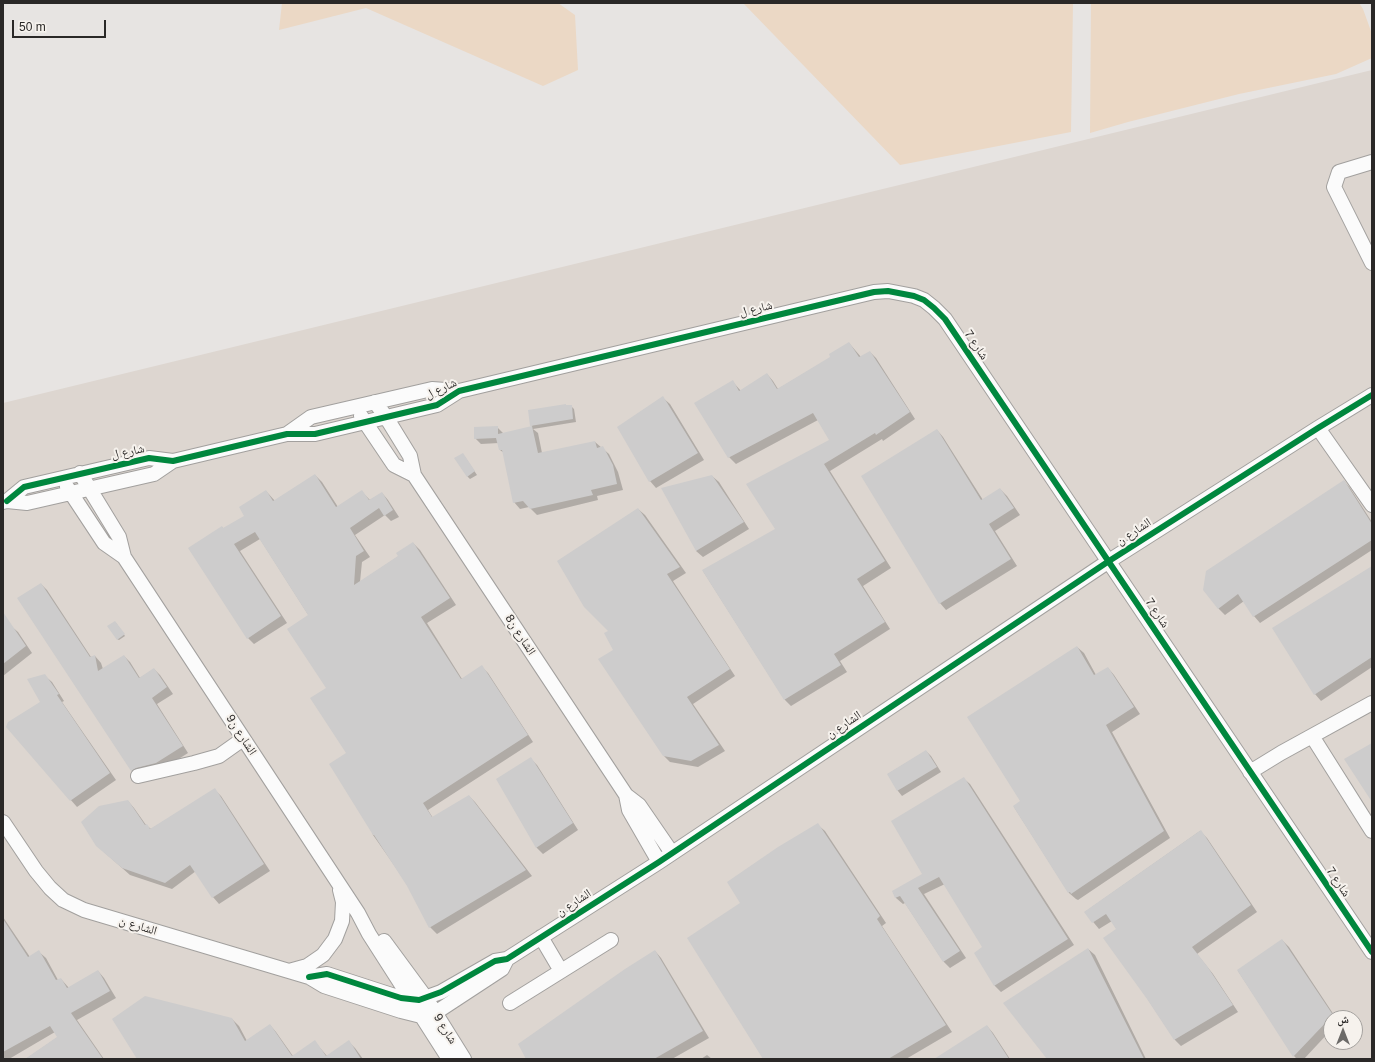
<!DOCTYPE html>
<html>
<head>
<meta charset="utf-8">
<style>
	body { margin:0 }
	#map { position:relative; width:1375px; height:1062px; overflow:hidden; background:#e7e4e2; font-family:Arial,"Noto Naskh Arabic",sans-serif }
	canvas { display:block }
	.frame { position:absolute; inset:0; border:4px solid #2a2827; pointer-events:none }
	.north { position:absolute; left:1323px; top:1010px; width:40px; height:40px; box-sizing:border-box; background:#f6f2ed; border:1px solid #a4a19e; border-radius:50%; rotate:0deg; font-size:11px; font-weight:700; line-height:16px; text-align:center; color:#2a2827 }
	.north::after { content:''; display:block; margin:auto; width:14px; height:18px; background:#6c6a68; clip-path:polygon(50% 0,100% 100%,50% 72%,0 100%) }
	.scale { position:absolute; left:12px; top:20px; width:94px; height:18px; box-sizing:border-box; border:2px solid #2a2827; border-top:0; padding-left:5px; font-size:12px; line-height:14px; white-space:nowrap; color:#2a2827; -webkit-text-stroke:3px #f6f2ed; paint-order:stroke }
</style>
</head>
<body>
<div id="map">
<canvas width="1375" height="1062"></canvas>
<div class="frame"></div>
<div class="north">ش</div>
<div class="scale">50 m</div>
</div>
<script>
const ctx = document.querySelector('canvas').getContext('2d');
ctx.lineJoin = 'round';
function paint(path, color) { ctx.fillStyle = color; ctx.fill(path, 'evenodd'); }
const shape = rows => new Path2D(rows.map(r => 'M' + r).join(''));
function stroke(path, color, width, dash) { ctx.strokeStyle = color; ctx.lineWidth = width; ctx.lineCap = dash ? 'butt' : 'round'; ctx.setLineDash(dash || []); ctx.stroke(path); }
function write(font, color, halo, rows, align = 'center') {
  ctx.font = font + ' Arial,"Noto Naskh Arabic",sans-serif'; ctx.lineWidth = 4; ctx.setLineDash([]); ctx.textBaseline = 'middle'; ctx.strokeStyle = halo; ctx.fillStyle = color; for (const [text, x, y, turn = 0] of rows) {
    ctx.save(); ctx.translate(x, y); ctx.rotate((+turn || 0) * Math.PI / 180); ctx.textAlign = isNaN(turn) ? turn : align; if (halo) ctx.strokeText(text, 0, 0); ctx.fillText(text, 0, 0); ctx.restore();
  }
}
paint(shape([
	[1372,70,1372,1059,3,1059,3,403],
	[1331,1018,1355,1018,1355,1042,1331,1042]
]), '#ddd6d0');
paint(shape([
	[282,3,558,3,575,15,578,70,543,86,366,8,279,30],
	[743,3,1073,3,1071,132,900,165],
	[1091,3,1359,3,1363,9,1372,34,1372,58,1336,74,1239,94,1128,122,1090,133]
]), '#ebd8c5');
paint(shape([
	[849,343,861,357,870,352,876,358,915,419,883,441,882,439,830,471,891,568,863,586,890,629,840,661,847,672,791,706,785,700,703,571,776,530,831,441,818,420,736,464,729,457,732,381,741,391,767,374,773,381,778,389,832,357],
	[663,398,670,404,704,460,656,488,650,481],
	[571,406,574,409,576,422,533,429,538,433,542,453,595,442,609,454,618,472,623,490,597,496,598,500,537,515,529,507,520,509,514,502,504,453,500,450,499,443,481,444,475,438,497,427,504,434,532,427,531,426],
	[937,430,943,437,983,500,1000,489,1007,496,1020,515,995,531,1017,566,946,610,940,603],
	[465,457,477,475,470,479,467,476],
	[315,475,322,482,338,507,362,492,370,500,382,493,388,500,399,517,391,521,385,515,355,535,370,557,362,562,360,582,399,556,413,543,420,550,456,605,427,623,462,679,482,667,488,673,533,742,428,810,433,818,469,796,475,802,532,876,437,934,430,927,408,885,373,835,327,688,309,616,260,539,240,551,287,623,254,644,248,638,222,527,224,529,246,516,266,491,275,501],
	[712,476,719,482,749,529,703,557,696,551],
	[1344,481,1350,488,1372,522,1372,550,1260,623,1254,616,1244,601,1225,615,1218,608],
	[638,509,645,515,686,573,673,581,735,676,693,704,725,751,698,767,670,762,664,756,614,650,610,631],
	[1372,567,1372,667,1321,701,1315,694],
	[41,584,47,590,91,657,95,656,101,663,103,669,124,656,130,662,140,678,154,669,160,675,173,694,157,704,188,753,163,769,138,777,132,771,28,613],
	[116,623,125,636,119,640,117,639],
	[11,626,18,632,32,653,3,676,3,632],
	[1077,647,1084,653,1096,675,1108,668,1114,675,1140,714,1112,732,1170,838,1078,900,1076,899,1069,893,1014,807,1022,802],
	[45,676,52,682,64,701,62,702,116,780,77,807,7,727,41,702],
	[926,751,931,756,941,772,902,796,898,791,888,774],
	[531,759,537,765,578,830,543,854,536,847],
	[963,778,970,784,1074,945,1001,992,994,985,983,947,945,884,924,894,966,958,950,968,943,961,905,903,903,904,896,898,893,892,924,875],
	[215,790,221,796,270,871,219,904,213,897,196,871,172,889,130,875,104,852,128,801,134,808,146,825,151,829],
	[818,825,825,831,886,923,882,926,952,1032,906,1059,765,1059,742,903],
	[1200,831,1207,838,1257,912,1197,954,1213,974,1238,1012,1181,1046,1175,1040,1147,998,1117,930,1112,921,1099,929,1085,912],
	[3,917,30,957,39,952,46,958,58,980,61,979,69,988,98,971,104,978,116,998,77,1020,104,1059,26,1059,58,1037,55,1032,9,1059,3,1059],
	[1282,940,1289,947,1336,1018,1331,1018,1331,1030,1304,1059,1297,1059,1294,1056,1238,971],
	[1088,949,1095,955,1146,1059,1049,1059],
	[655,951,661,958,709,1038,672,1059,527,1059],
	[232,1019,239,1026,247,1041,270,1025,276,1032,293,1056,315,1042,327,1056,349,1042,355,1048,363,1059,138,1059],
	[987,1026,993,1033,1010,1059,947,1059],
	[707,1055,712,1059,701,1059]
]), '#0003');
paint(shape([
	[849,342,859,357,870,351,910,412,876,435,875,433,824,464,885,561,857,579,885,622,834,654,841,665,784,700,702,570,775,529,746,484,829,440,813,413,728,458,694,403,733,380,739,391,767,373,777,389,830,357,829,354],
	[663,396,698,453,649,482,617,427],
	[566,404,566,405,572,405,573,419,530,426,528,410],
	[498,426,498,434,532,426,538,453,595,441,597,448,603,446,613,465,617,484,591,490,593,495,530,509,523,501,513,503,502,450,499,450,496,438,474,439,474,427],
	[937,429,981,500,1000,488,1014,508,989,524,1011,559,939,604,861,476],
	[463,453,475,471,467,477,454,458],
	[315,474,336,507,362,490,369,500,382,492,393,510,384,516,379,508,350,528,364,551,356,556,354,585,398,556,396,553,413,542,450,598,421,617,461,679,482,665,528,735,423,803,432,817,469,795,526,870,429,928,407,886,374,835,373,835,329,764,346,753,310,698,326,688,287,629,308,615,255,532,234,544,281,616,247,639,188,548,222,526,223,528,244,516,239,507,266,490,273,501],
	[712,475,744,522,696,551,661,488],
	[1344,480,1372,524,1372,540,1253,617,1238,594,1218,609,1203,590,1206,571],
	[638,508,680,567,667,574,730,669,687,697,719,745,691,761,663,756,598,659,613,650,604,633,608,631,584,607,557,561],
	[1372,566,1372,657,1314,695,1272,628],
	[41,583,90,657,95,655,98,671,124,655,139,678,154,668,167,687,152,698,183,746,156,763,136,768,131,771,17,598],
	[3,612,26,646,3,664],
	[115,621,125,634,117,640,107,626],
	[1077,646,1094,675,1108,667,1134,707,1106,725,1164,831,1071,894,1070,892,1068,893,1013,806,1020,801,967,717],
	[45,674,59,694,57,695,110,773,70,801,6,727,8,722,40,702,27,679],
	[1372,743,1372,802,1344,759],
	[926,750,937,767,897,791,887,774],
	[531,757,573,823,536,848,496,779],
	[964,777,1068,939,994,986,974,953,982,947,939,877,918,888,960,951,943,962,900,896,895,898,892,891,922,874,891,821],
	[215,788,264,864,212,898,190,865,165,883,122,868,96,846,81,822,99,806,128,800,145,825,147,824,150,829],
	[818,823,880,916,877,919,946,1025,888,1059,763,1059,687,938,740,903,727,882,778,847],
	[1201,830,1251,905,1192,947,1207,966,1233,1005,1174,1040,1147,999,1103,938,1116,929,1106,914,1092,923,1084,912],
	[3,919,28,957,39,950,56,980,61,978,67,988,98,970,110,991,71,1013,103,1059,25,1059,57,1037,50,1026,3,1052],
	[1282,939,1333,1015,1293,1057,1237,970],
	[1088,948,1144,1059,1047,1059,1003,1003],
	[655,950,703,1031,654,1059,526,1059,518,1044,625,969],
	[145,996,232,1018,245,1041,270,1024,292,1056,315,1040,326,1056,349,1040,361,1059,137,1059,112,1019],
	[987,1025,1009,1059,934,1059]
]), '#cdcccc');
const minor = shape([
	[1372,162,1339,172,1334,187,1372,263],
	[375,402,386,417,410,456,414,475,626,795,629,810,659,862],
	[361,416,394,465,414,475],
	[1318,428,1372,505],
	[287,434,311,417,432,389,459,391],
	[80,473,119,537,124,557,358,913,369,934,449,1059],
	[67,487,104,543,124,557],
	[7,501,24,487,149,458,173,461,287,434,315,434,437,405,459,391,874,292,888,291,914,296,924,300,934,308,945,319,1372,952],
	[3,502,7,501,27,503,154,474,173,461],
	[1312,736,1372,831],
	[1250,772,1281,753,1372,703],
	[138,776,194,763,219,756,243,739],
	[626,795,639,805,672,853],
	[3,822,36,871,50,888,63,900,84,910,309,977,324,986,401,1011,421,1016,428,1016,435,1013,502,969,507,959],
	[541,937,561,971],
	[384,941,426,998,464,1059],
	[289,971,307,966,323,955,335,939,342,921,343,902,340,890],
	[309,977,327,974,401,998,419,1000,441,992,495,961,507,959,659,862,1109,561,1318,428,1372,395],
	[510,1003,611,940]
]);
stroke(minor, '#a2a09e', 16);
stroke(minor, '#fbfbfb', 14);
stroke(shape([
	[7,501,24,487,149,458,173,461,287,434,315,434,437,405,459,391,874,292,888,291,914,296,924,300,934,308,945,319,1372,952],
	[309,977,327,974,401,998,419,1000,441,992,495,961,507,959,659,862,1109,561,1318,428,1372,395]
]), '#00873e', 6);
write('12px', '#2a2827', '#f6f2ed', [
	["شارع ل",756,309,-13],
	["شارع 7",976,345,56],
	["شارع ل",441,389,-24],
	["شارع ل",128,452,-11],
	["الشارع ن",1134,532,-33],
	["شارع 7",1157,613,56],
	["الشارع ن8",520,635,57],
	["الشارع ن",844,725,-34],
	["الشارع ن9",241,735,57],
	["شارع 7",1338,882,56],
	["الشارع ن",574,903,-33],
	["الشارع ن",138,926,17],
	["شارع 9",445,1029,58]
]);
</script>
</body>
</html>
